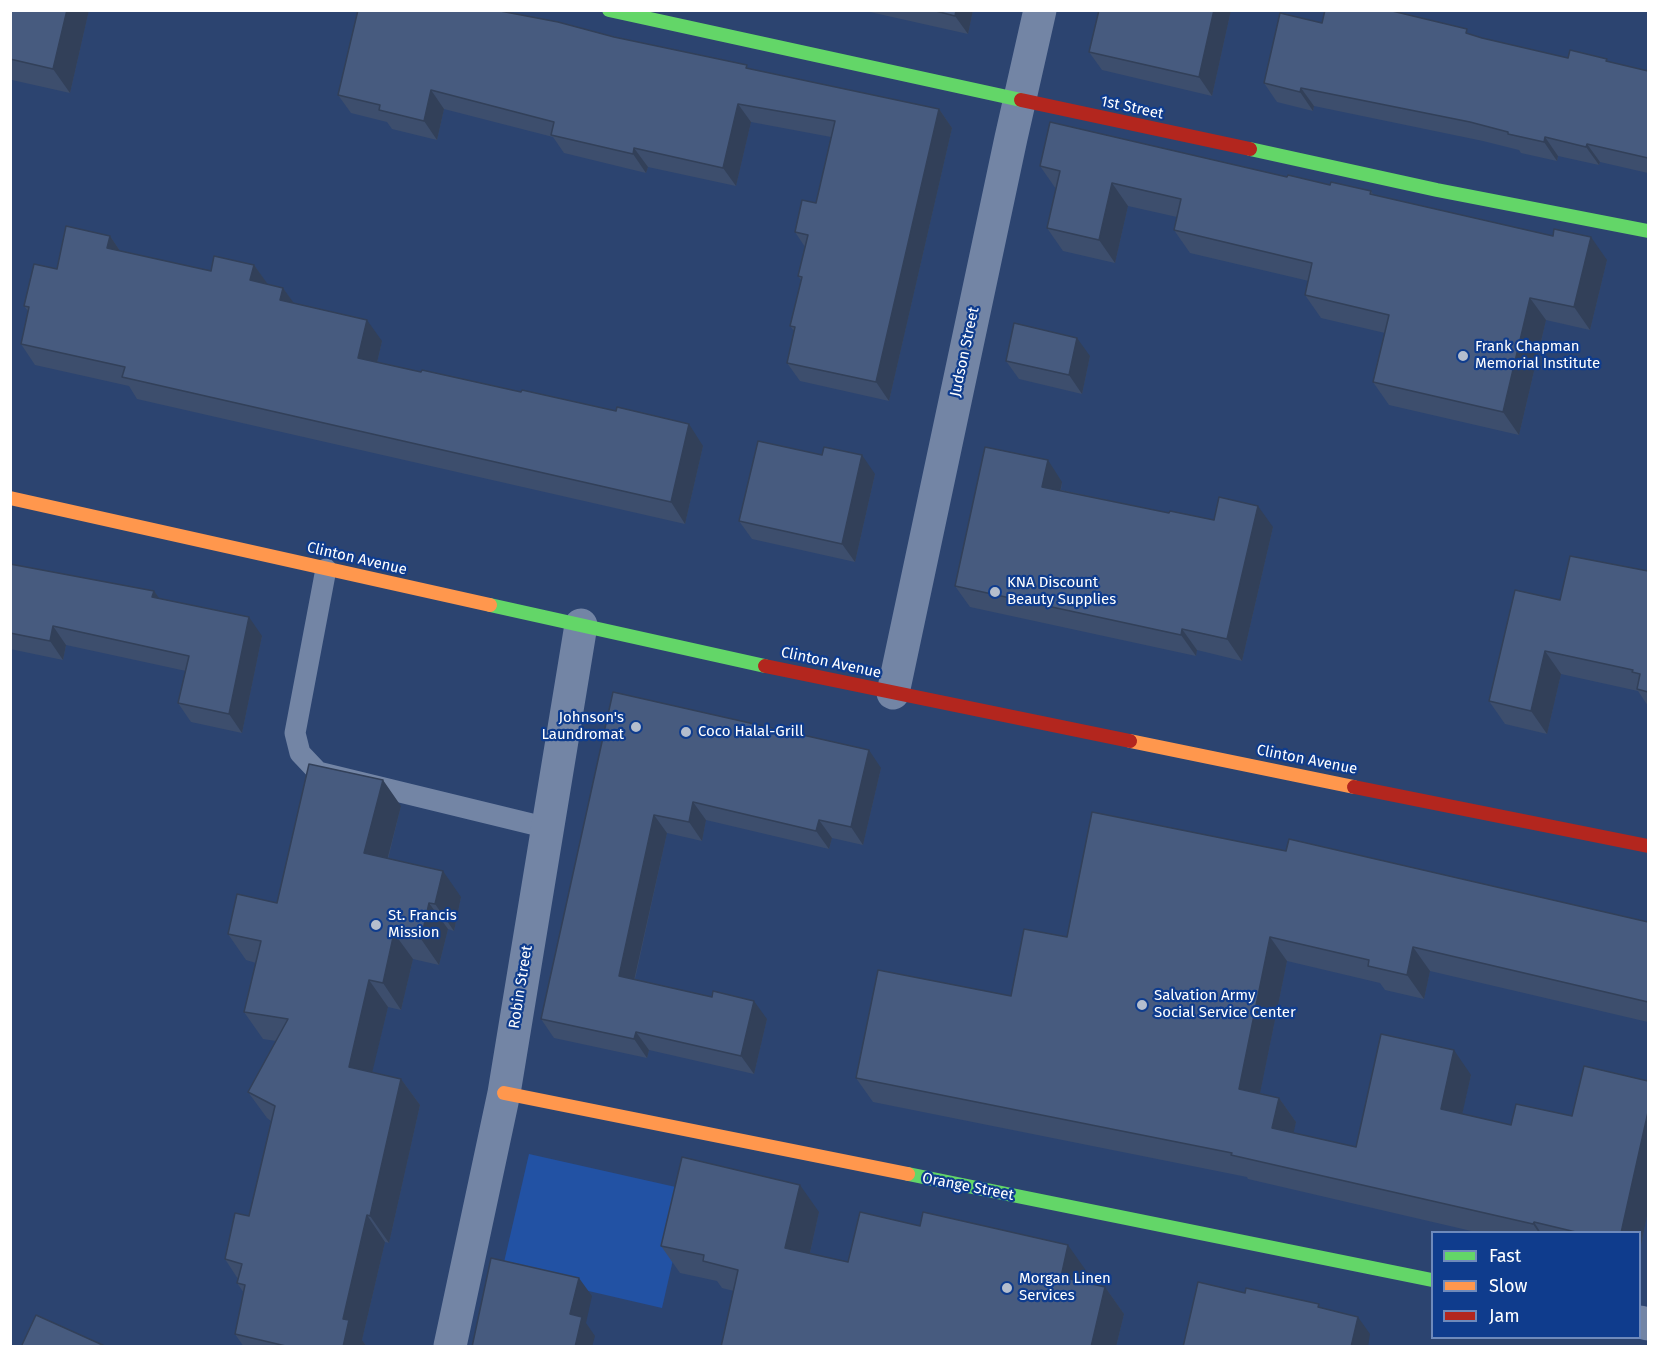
<!DOCTYPE html>
<html>
<head>
<meta charset="utf-8">
<style>
	body { margin:0 }
	#map { position:relative; width:1659px; height:1357px; overflow:hidden; background:#2c4470; font-family:"Fira Sans",sans-serif }
	canvas { display:block }
	.frame { position:absolute; inset:0; border:12px solid #fff; pointer-events:none }
	.legend { position:absolute; left:1431px; top:1231px; width:210px; height:108px; box-sizing:border-box; background:#0f3c8d; border:2px solid #6f8abb; margin:0; padding:8px 10px; list-style:none; font-size:18px; color:#fff }
	.legend li { display:flex; align-items:center; gap:12px; height:30px }
	.legend b { width:30px; border:2px solid #6f8abb }
</style>
</head>
<body>
<div id="map">
<canvas width="1659" height="1357"></canvas>
<div class="frame"></div>
<ul class="legend">
<li><b style="height:8px;background:#63d668"></b>Fast</li>
<li><b style="height:8px;background:#ff974d"></b>Slow</li>
<li><b style="height:8px;background:#b3261e"></b>Jam</li>
</ul>
</div>
<script>
const ctx = document.querySelector('canvas').getContext('2d');
ctx.lineJoin = 'round';
function paint(path, color) { ctx.fillStyle = color; ctx.fill(path, 'evenodd'); }
const shape = rows => new Path2D(rows.map(r => 'M' + r).join(''));
function stroke(path, color, width, dash) { ctx.strokeStyle = color; ctx.lineWidth = width; ctx.lineCap = dash ? 'butt' : 'round'; ctx.setLineDash(dash || []); ctx.stroke(path); }
function write(font, color, halo, rows, align = 'center') {
  ctx.font = font + ' "Fira Sans",sans-serif'; ctx.lineWidth = 4.5; ctx.setLineDash([]); ctx.textBaseline = 'middle'; ctx.strokeStyle = halo; ctx.fillStyle = color; for (const [text, x, y, turn = 0] of rows) {
    ctx.save(); ctx.translate(x, y); ctx.rotate((+turn || 0) * Math.PI / 180); ctx.textAlign = isNaN(turn) ? turn : align; if (halo) ctx.strokeText(text, 0, 0); ctx.fillText(text, 0, 0); ctx.restore();
  }
}
paint(shape([
	[529,1154,689,1190,662,1308,502,1271]
]), '#2252a4');
stroke(shape([
	[326,569,295,733,300,753,318,772,548,828]
]), '#7385a5', 21);
stroke(shape([
	[893,693,1011,138,1040,10],
	[1640,1322,1648,1324],
	[450,1346,504,1093,581,625]
]), '#7385a5', 33);
stroke(shape([
	[609,10,1021,100],
	[1250,149,1437,190,1648,231],
	[490,605,765,666],
	[908,1174,1432,1280]
]), '#63d668', 14);
stroke(shape([
	[10,498,490,605],
	[1130,741,1354,787],
	[504,1093,908,1174]
]), '#ff974d', 14);
stroke(shape([
	[1021,100,1250,149],
	[765,666,1130,741],
	[1354,787,1648,846]
]), '#b3261e', 14);
paint(shape([
	[10,10,89,10,70,93,12,80,10,77],
	[861,10,973,10,968,34],
	[1231,10,1212,96,1102,70,1089,52],
	[1322,23,1471,35,1482,38,1568,58,1609,62,1648,71,1648,173,1600,162,1599,165,1558,156,1557,161,1521,153,1519,150,1483,141,1314,106,1313,111,1277,102,1264,83],
	[614,37,750,69,939,109,952,128,889,401,800,381,787,363,794,331,790,326,801,280,798,276,805,247,795,232,816,203,831,137,751,122,736,186,648,167,646,173,564,153,553,137,444,109,437,140,392,129,387,122,351,113,338,95],
	[1040,166,1287,177,1371,191,1373,194,1607,260,1590,330,1546,320,1519,435,1389,405,1373,382,1385,333,1321,318,1305,295,1309,281,1190,253,1174,230,1177,217,1128,206,1115,263,1063,251,1047,228,1056,189],
	[110,236,120,251,211,271,254,265,267,284,283,288,293,303,382,341,377,363,703,446,685,524,137,399,129,386,35,365,21,344,28,311,24,306,57,269],
	[1090,356,1082,394,1019,379,1006,361],
	[875,474,855,562,752,539,739,521],
	[1062,482,1061,490,1169,513,1214,520,1273,527,1242,661,1197,650,1196,656,970,607,955,586],
	[10,564,154,591,159,599,262,636,242,733,191,722,178,703,186,671,66,645,63,660,10,649],
	[1648,571,1648,706,1638,691,1561,674,1547,734,1505,724,1489,701,1560,600],
	[613,692,881,768,863,845,832,838,829,849,706,820,702,841,667,833,635,979,767,1019,754,1074,649,1050,647,1058,554,1038,541,1019],
	[401,806,388,859,461,897,454,931,448,929,439,965,413,959,401,1010,388,1007,372,1072,401,1079,420,1105,389,1243,385,1242,362,1340,367,1347,244,1347,235,1334,244,1293,237,1283,238,1279,225,1259,249,1216,271,1121,267,1118,248,1092,276,1041,263,1039,244,1012,256,963,246,960,228,934,277,903],
	[1648,922,1648,1022,1430,971,1424,999,1385,990,1380,983,1287,961,1260,1093,1279,1098,1296,1122,1293,1133,1356,1147,1471,1075,1462,1114,1511,1125,1572,1116,1648,1081,1648,1211,1640,1250,1640,1233,1480,1233,1248,1179,1247,1177,873,1102,856,1078,1011,996,1067,937],
	[819,1212,810,1253,848,1262,1087,1272,1085,1282,1105,1287,1124,1314,1116,1347,721,1347,734,1291,722,1288,717,1281,680,1273,661,1246]
]), '#3d4e6d');
paint(shape([
	[67,10,89,10,70,93,53,69],
	[956,10,973,10,968,34,955,16],
	[1214,10,1231,10,1212,96,1199,77],
	[1301,88,1314,106,1313,111,1300,92],
	[431,90,444,109,437,140,424,121],
	[738,104,751,122,736,186,723,168],
	[939,109,952,128,889,401,876,382],
	[1545,137,1558,156,1557,161,1544,142],
	[1587,144,1600,162,1599,165,1586,147],
	[634,148,648,167,646,173,633,154],
	[1112,183,1128,206,1115,263,1099,240],
	[110,236,124,257,107,248],
	[1591,237,1607,260,1590,330,1574,307],
	[254,265,269,286,250,280],
	[283,288,298,309,280,300],
	[1530,298,1546,320,1519,435,1503,412],
	[367,320,382,341,373,380,358,358],
	[1077,338,1090,356,1082,394,1069,375],
	[689,424,703,446,685,524,671,502],
	[862,455,875,474,855,562,842,544],
	[1048,460,1062,482,1057,508,1042,487],
	[1258,506,1273,527,1242,661,1227,639],
	[154,591,167,609,152,597],
	[249,617,262,636,242,733,229,714],
	[53,626,66,645,63,660,50,641],
	[1182,629,1197,650,1196,656,1181,635],
	[1545,651,1561,674,1547,734,1531,711],
	[869,750,881,768,863,845,851,827],
	[383,780,401,806,382,880,364,853],
	[693,802,706,820,702,841,689,822],
	[654,815,667,833,631,994,619,976],
	[819,820,832,838,829,849,816,831],
	[443,871,461,897,454,931,435,904],
	[429,903,448,929,439,965,421,939],
	[394,933,413,959,401,1010,383,983],
	[1270,937,1287,961,1256,1113,1239,1089],
	[1413,947,1430,971,1424,999,1407,975],
	[369,980,388,1007,367,1094,349,1067],
	[754,1001,767,1019,754,1074,741,1056],
	[636,1032,649,1050,647,1058,634,1039],
	[1454,1050,1471,1075,1458,1133,1441,1109],
	[401,1079,420,1105,389,1243,370,1216],
	[1279,1098,1296,1122,1289,1153,1272,1128],
	[1648,1112,1648,1211,1640,1250,1640,1233,1621,1233],
	[800,1185,819,1212,805,1275,785,1248],
	[367,1215,385,1242,362,1340,367,1347,343,1347,343,1319],
	[1534,1222,1541,1233,1539,1233,1533,1224],
	[1068,1245,1087,1272,1080,1304,1061,1277],
	[579,1278,592,1296,586,1323,595,1336,592,1347,575,1347,570,1314],
	[1105,1287,1124,1314,1116,1347,1091,1347],
	[1358,1317,1370,1334,1368,1347,1351,1347]
]), '#324059');
const building = shape([
	[10,10,67,10,53,69,10,59,10,10],
	[358,10,495,10,558,22,614,37,747,65,746,68,939,109,876,382,787,363,795,327,790,326,802,277,798,276,808,235,795,232,802,200,816,203,835,121,738,104,723,168,634,148,633,154,551,135,554,122,431,90,424,121,379,110,380,105,338,95,358,10],
	[932,10,956,10,955,16,932,10],
	[1099,10,1214,10,1199,77,1089,52,1099,10],
	[1325,10,1388,10,1467,29,1466,33,1482,38,1568,58,1570,50,1607,59,1606,61,1648,71,1648,158,1587,144,1586,147,1545,137,1544,142,1508,134,1508,132,1470,122,1301,88,1300,92,1264,83,1280,13,1322,23,1325,10],
	[1050,122,1287,177,1288,175,1330,185,1331,182,1371,191,1370,194,1553,236,1554,229,1591,237,1574,307,1530,298,1503,412,1373,382,1389,315,1305,295,1312,263,1174,230,1181,199,1112,183,1099,240,1047,228,1060,171,1040,166,1050,122],
	[66,226,110,236,107,248,211,271,214,256,254,265,250,280,283,288,280,300,367,320,358,358,421,372,422,370,521,392,522,390,616,411,617,407,689,424,671,502,122,377,125,367,21,344,29,307,24,306,34,264,57,269,66,226],
	[1014,323,1077,338,1069,375,1006,361,1014,323],
	[758,441,822,455,824,447,862,455,842,544,739,521,758,441],
	[985,447,1048,460,1042,487,1169,513,1170,511,1214,520,1219,497,1258,506,1227,639,1182,629,1181,635,955,586,985,447],
	[1570,556,1648,571,1648,692,1637,689,1640,674,1632,672,1633,670,1545,651,1531,711,1489,701,1515,590,1560,600,1570,556],
	[10,564,154,591,152,597,249,617,229,714,178,703,189,656,53,626,50,641,10,633,10,564],
	[613,692,869,750,851,827,819,820,816,831,693,802,689,822,654,815,619,976,712,997,713,991,754,1001,741,1056,636,1032,634,1039,541,1019,613,692],
	[309,764,383,780,364,853,443,871,435,904,429,903,421,939,394,933,383,983,369,980,349,1067,401,1079,370,1216,367,1215,343,1319,349,1320,343,1347,290,1347,235,1334,245,1285,237,1283,242,1264,225,1259,235,1213,249,1216,275,1106,248,1092,288,1019,244,1012,261,941,228,934,237,894,277,903,309,764],
	[1092,812,1286,851,1289,839,1648,922,1648,1002,1413,947,1407,975,1368,966,1369,960,1270,937,1239,1089,1279,1098,1272,1128,1356,1147,1381,1034,1454,1050,1441,1109,1511,1125,1516,1104,1572,1116,1584,1066,1648,1081,1648,1112,1621,1233,1580,1233,1534,1222,1533,1224,1231,1155,1232,1153,856,1078,878,970,1011,996,1024,929,1067,937,1092,812],
	[682,1157,800,1185,785,1248,848,1262,860,1212,920,1226,923,1212,1068,1245,1061,1277,1105,1287,1091,1347,721,1347,738,1270,703,1261,704,1255,661,1246,682,1157],
	[491,1258,579,1278,570,1314,582,1317,575,1347,472,1347,491,1258],
	[1198,1282,1245,1293,1246,1288,1319,1304,1318,1307,1358,1317,1351,1347,1183,1347,1198,1282],
	[36,1315,107,1347,21,1347,36,1315]
]);
paint(building, '#475b7f');
stroke(building, '#324059', 1.5);
for (const [x, y, r, color] of [
	[1463,356,6,"#b5becd"],
	[995,592,6,"#b5becd"],
	[636,727,6,"#b5becd"],
	[686,732,6,"#b5becd"],
	[376,925,6,"#b5becd"],
	[1142,1005,6,"#b5becd"],
	[1007,1288,6,"#b5becd"]
]) { const dot = new Path2D(); dot.arc(x, y, r, 0, 2 * Math.PI); ctx.fillStyle = color; ctx.fill(dot); stroke(dot, '#0f3c8d', 2); }
write('15px', '#fff', '#0f3c8d', [
	["1st Street",1132,108,12],
	["Judson Street",965,352,-78],
	["Clinton Avenue",357,559,13],
	["Clinton Avenue",831,663,12],
	["Clinton Avenue",1307,760,11],
	["Robin Street",521,987,-81],
	["Orange Street",968,1187,11]
]);
write('15px', '#fff', '#0f3c8d', [
	["Frank Chapman",1475,347],
	["Memorial Institute",1475,364],
	["KNA Discount",1007,583],
	["Beauty Supplies",1007,600],
	["Johnson's",624,718,"right"],
	["Laundromat",624,735,"right"],
	["Coco Halal-Grill",698,732],
	["St. Francis",388,916],
	["Mission",388,933],
	["Salvation Army",1154,996],
	["Social Service Center",1154,1013],
	["Morgan Linen",1019,1279],
	["Services",1019,1296]
], 'left');
</script>
</body>
</html>
